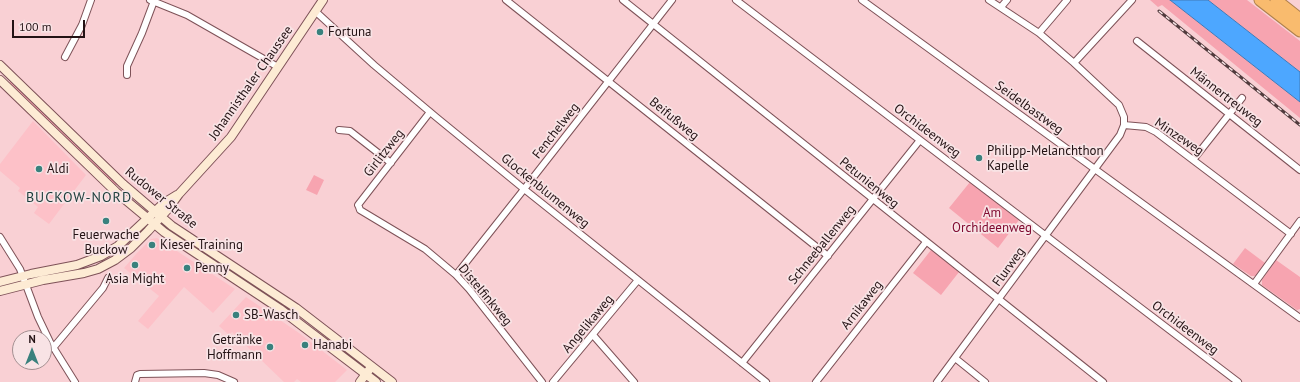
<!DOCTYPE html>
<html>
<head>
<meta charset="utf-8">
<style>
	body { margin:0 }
	#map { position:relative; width:1300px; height:382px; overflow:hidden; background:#f9d0d4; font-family:"PT Sans",sans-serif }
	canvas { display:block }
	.north { position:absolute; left:12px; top:330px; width:40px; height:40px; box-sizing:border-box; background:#f8e3e5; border:1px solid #a38f91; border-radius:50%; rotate:0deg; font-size:11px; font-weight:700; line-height:16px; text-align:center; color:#231214 }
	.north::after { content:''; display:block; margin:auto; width:14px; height:18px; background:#39817d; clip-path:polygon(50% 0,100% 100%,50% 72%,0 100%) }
	.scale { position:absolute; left:12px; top:20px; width:73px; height:18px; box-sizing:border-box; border:2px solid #231214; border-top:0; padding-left:5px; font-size:12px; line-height:14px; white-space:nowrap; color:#231214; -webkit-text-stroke:3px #f8e3e5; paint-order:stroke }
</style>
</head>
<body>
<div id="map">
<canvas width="1300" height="382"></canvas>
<div class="north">N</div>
<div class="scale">100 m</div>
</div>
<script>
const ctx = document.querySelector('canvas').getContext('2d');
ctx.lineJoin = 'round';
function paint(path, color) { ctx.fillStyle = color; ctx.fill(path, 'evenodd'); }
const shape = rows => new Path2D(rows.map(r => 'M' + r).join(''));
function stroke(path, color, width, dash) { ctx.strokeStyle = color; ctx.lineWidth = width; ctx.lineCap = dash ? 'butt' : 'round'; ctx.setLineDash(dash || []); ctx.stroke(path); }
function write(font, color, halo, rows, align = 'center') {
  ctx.font = font + ' "PT Sans",sans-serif'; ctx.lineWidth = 3.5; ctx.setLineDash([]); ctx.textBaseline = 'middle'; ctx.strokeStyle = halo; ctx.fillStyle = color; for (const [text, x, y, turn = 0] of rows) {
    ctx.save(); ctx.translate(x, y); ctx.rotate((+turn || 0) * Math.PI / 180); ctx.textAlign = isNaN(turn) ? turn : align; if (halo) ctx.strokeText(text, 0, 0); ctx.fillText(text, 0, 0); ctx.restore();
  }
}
paint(shape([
	[33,121,86,175,49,224,34,213,38,207,18,191,20,188,0,171,0,164],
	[157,238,235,289,213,313,184,287,148,329,138,321,159,296,124,268,137,253,151,239],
	[246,297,299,333,347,370,335,382,301,382,297,379,294,382,284,382,232,332,229,335,219,326]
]), '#fdc1c8');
paint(shape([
	[1150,0,1170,0,1300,102,1300,118,1162,5,1158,7],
	[1208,0,1247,0,1300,41,1300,72],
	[11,80,118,184,118,185,115,185,102,173,9,83],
	[314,175,324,180,317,195,306,190],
	[970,182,1019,220,998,248,949,208],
	[1245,248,1265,263,1256,276,1251,276,1233,264],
	[931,250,959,272,941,295,913,273],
	[1276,260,1300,277,1300,309,1297,310,1262,285,1262,280]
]), '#f7a4b0');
const water = shape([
	[1170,0,1208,0,1300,72,1300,102,1170,0]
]);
paint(water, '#4da7ff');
stroke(water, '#407ab8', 1);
const street = shape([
	[150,0,187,15,278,67],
	[506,0,828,256],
	[623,0,1103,382],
	[736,0,1238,382],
	[862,0,1300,318],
	[1001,7,1007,0],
	[315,11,374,65,436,117,524,189,766,382],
	[1039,33,1067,0],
	[1137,41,1300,170],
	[65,57,82,25,91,0],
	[1074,63,1132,0],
	[127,75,127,66,142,33,154,1],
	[430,112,358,205,359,207,360,210,425,249,456,275,469,289,542,382],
	[1124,125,1146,127,1156,132,1291,234],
	[339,130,350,131,391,163],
	[1193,160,1242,98],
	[0,237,20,269,38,317,50,342,75,382],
	[456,275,521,193,672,0],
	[1254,284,1300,221],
	[593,335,634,382],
	[53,348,103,288,108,278],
	[955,358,985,382],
	[742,363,920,140],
	[135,382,137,375,140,374,204,373,218,375,234,382],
	[553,382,638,280],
	[816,382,926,242],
	[937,382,1120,135,1124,125,1124,117,1119,105,1074,63,1039,33,989,0]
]);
const secondary = shape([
	[0,65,123,184,172,226,296,308,392,382],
	[0,80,116,192,164,232,280,309,376,382],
	[0,282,31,274,77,265,101,256,118,246,164,203,177,195],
	[0,291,43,280,84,273,98,269,115,260,131,248,148,231,168,209,179,194,231,137,323,0],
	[360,382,369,370]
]);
const highway = shape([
	[1260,0,1300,31],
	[1276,0,1300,19]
]);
stroke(street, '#7e5258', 8);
stroke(secondary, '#7e5258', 10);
stroke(highway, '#ae804e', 13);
stroke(street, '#fff', 6);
stroke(secondary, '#fdebd4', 8);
stroke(highway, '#f9bb6e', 11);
const rail = shape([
	[1159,11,1300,125]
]);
stroke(rail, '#513b3d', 3);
stroke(rail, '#f8e3e5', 1.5, [4.5]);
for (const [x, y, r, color] of [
	[320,32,4,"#39817d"],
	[979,158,4,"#39817d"],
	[39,169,4,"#39817d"],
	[106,221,4,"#39817d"],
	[152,245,4,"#39817d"],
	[135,265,4,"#39817d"],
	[187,268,4,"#39817d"],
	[236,315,4,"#39817d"],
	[305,345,4,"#39817d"],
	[270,347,4,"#39817d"]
]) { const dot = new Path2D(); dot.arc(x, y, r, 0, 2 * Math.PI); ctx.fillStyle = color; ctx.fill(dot); stroke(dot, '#f8e3e5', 1.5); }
write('13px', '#231214', '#f8e3e5', [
	["Fortuna",328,32],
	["Philipp-Melanchthon",987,151],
	["Kapelle",987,166],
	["Aldi",47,169],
	["Feuerwache",106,235,"center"],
	["Buckow",106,250,"center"],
	["Kieser Training",160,245],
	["Penny",195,268],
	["Asia Might",135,279,"center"],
	["SB-Wasch",244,315],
	["Getränke",262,340,"right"],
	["Hoffmann",262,355,"right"],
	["Hanabi",313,345]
], 'left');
write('13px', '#231214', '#f8e3e5', [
	["Johannisthaler Chaussee",251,83,-55],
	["Männertreuweg",1226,97,38],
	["Seidelbastweg",1029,108,36],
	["Beifußweg",674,119,39],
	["Fenchelweg",556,131,-52],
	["Orchideenweg",927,131,37],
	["Minzeweg",1179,137,34],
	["Girlitzweg",384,153,-52],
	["Petunienweg",869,183,39],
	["Glockenblumenweg",545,191,39],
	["Rudower Straße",161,198,39],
	["Schneeballenweg",822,245,-51],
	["Flurweg",1009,267,-54],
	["Distelfinkweg",485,295,50],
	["Arnikaweg",862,305,-52],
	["Angelikaweg",588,324,-50],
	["Orchideenweg",1185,328,37]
]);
write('13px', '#810c32', '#f8e3e5', [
	["Am",992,213],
	["Orchideenweg",992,228]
]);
ctx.letterSpacing = '1px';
write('14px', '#1b3e3c', '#f8e3e5', [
	["BUCKOW-NORD",79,198]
]);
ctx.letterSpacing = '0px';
</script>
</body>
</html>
